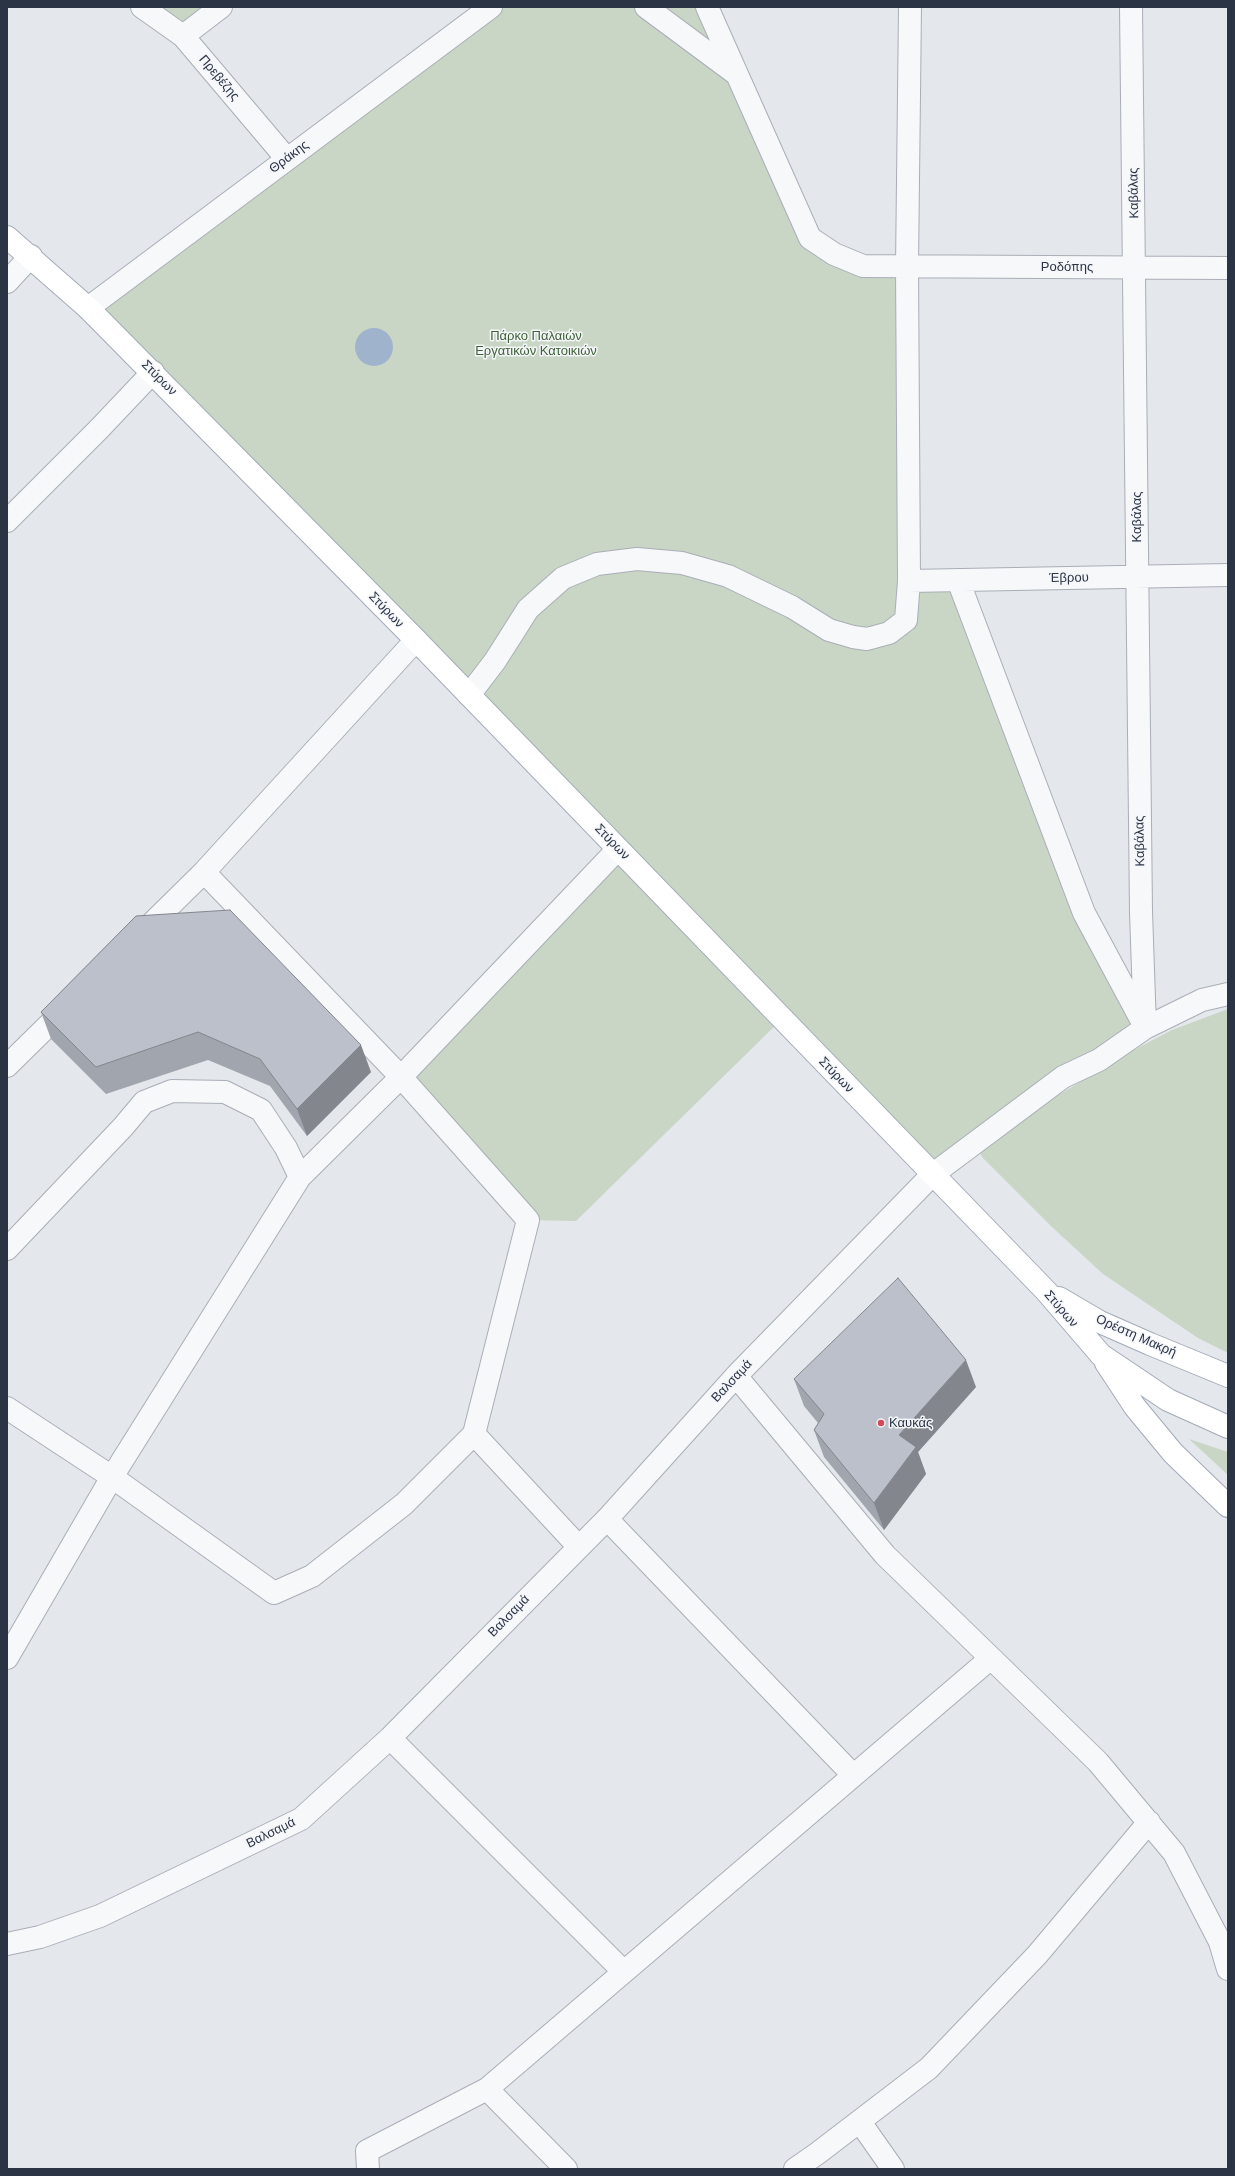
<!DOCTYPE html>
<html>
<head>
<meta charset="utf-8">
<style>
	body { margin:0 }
	#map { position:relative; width:1235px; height:2176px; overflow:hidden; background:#e4e7ec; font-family:"PT Sans",sans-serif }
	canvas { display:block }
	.frame { position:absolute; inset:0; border:8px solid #2b3445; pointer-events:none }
</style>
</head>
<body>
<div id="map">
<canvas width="1235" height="2176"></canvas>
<div class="frame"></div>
</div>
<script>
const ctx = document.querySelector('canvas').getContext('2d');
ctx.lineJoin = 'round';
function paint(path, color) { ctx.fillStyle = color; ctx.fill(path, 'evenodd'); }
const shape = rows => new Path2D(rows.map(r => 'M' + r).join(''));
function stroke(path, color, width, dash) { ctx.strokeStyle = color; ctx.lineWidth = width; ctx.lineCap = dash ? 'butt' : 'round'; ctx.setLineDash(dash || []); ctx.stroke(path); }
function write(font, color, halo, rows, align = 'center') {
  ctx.font = font + ' "PT Sans",sans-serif'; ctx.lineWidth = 3; ctx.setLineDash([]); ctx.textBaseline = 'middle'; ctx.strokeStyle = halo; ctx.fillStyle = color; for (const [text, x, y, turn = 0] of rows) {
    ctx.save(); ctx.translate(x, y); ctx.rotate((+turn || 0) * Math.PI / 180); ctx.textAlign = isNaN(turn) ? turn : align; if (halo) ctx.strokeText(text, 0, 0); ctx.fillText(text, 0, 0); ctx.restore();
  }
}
paint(shape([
	[142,7,221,7,183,36],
	[491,7,707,7,810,238,834,254,907,267,909,581,958,580,1084,913,1145,1028,932,1175,782,1019,576,1221,528,1220,401,1077,618,849,88,308],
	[1228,1009,1228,1353,1198,1338,1103,1274,1052,1227,982,1157,978,1148,980,1143,1126,1054,1172,1030],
	[1189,1439,1228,1452,1228,1475]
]), '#c9d6c5');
paint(shape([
	'355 347a19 19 0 1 1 38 0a19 19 0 1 1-38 0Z'
]), '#9fb4cc');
const minor = shape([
	[142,7,183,36,287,159],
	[646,7,735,73],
	[707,7,810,238,834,254,863,266,1228,268],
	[1131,7,1141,912,1145,1028],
	[183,36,221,7],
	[7,282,31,256],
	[88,308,491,7],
	[7,521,99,429,153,372],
	[958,580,1084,913,1143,1023],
	[909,581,1228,575],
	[469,695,495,661,528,609,563,578,597,564,637,559,682,563,728,576,792,607,829,630,853,637,867,639,889,633,906,620,909,581,907,267,910,7],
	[139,936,204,872,416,640],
	[7,1066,68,1006],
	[7,1249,123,1127,144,1102,172,1091,225,1092,261,1110,286,1148,300,1177],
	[736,1376,885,1555,1098,1762,1174,1853,1220,1942,1228,1969],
	[7,1408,112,1477,274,1593,312,1576,404,1504,474,1434,528,1220,401,1077,204,872],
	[474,1434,578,1546],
	[607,1519,853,1775],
	[7,1658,112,1477,300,1177,401,1077,618,849],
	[390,1738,623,1971],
	[7,1944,40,1937,100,1916,301,1819,390,1738,607,1519,736,1376,932,1175,1063,1077,1099,1060,1145,1028,1202,1000,1228,994],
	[487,2089,566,2169],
	[860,2122,893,2169],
	[368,2169,367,2151,487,2089,991,1658],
	[795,2169,818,2153,929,2068,1037,1955,1149,1822]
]);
const major = shape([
	[7,237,88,308,416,640,1046,1291,1101,1355,1168,1400,1228,1427],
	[1059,1298,1100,1322,1150,1344,1228,1376],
	[1106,1363,1135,1407,1173,1453,1228,1506]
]);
stroke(minor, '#a9aeb7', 24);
stroke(major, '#a3abb8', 24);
stroke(minor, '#f7f8fa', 22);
stroke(major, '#fff', 22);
paint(shape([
	[136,916,371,1072,307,1136,270,1086,208,1060,106,1094,51,1039,41,1012],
	[794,1379,976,1387,918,1452,926,1474,884,1530,824,1457,814,1430,818,1423,804,1406]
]), '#a1a5ae');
paint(shape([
	[361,1045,371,1072,307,1136,297,1109],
	[966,1360,976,1387,918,1452,926,1474,884,1530,874,1503,899,1435]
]), '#83868d');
const building = shape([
	[230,910,361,1045,297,1109,260,1059,198,1032,96,1067,41,1012,136,916,230,910],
	[898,1278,966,1360,899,1435,916,1447,874,1503,814,1430,824,1414,794,1379,898,1278]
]);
paint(building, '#bbc0ca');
stroke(building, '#83868d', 1);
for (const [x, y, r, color] of [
	[881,1423,4,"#d1495b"]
]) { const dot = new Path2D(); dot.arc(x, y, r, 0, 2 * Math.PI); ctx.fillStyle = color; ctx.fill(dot); stroke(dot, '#f4f6f9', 1.5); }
write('13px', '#2b3445', '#f4f6f9', [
	["Πρεβέζης",219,78,50],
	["Θράκης",289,157,-37],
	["Καβάλας",1134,193,-91],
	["Ροδόπης",1067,267],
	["Στύρων",159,378,45],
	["Καβάλας",1137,517,-90],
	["Έβρου",1069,578,-1],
	["Στύρων",386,610,46],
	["Καβάλας",1140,841,-91],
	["Στύρων",612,842,46],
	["Στύρων",836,1075,46],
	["Στύρων",1061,1309,49],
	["Ορέστη Μακρή",1136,1336,24],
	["Βαλσαμά",732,1381,-47],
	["Βαλσαμά",509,1616,-46],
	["Βαλσαμά",271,1833,-26]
]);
write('13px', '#3f6138', '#f4f6f9', [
	["Πάρκο Παλαιών",536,336],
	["Εργατικών Κατοικιών",536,351]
]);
write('13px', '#2b3445', '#f4f6f9', [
	["Καυκάς",889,1423]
], 'left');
</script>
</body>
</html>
